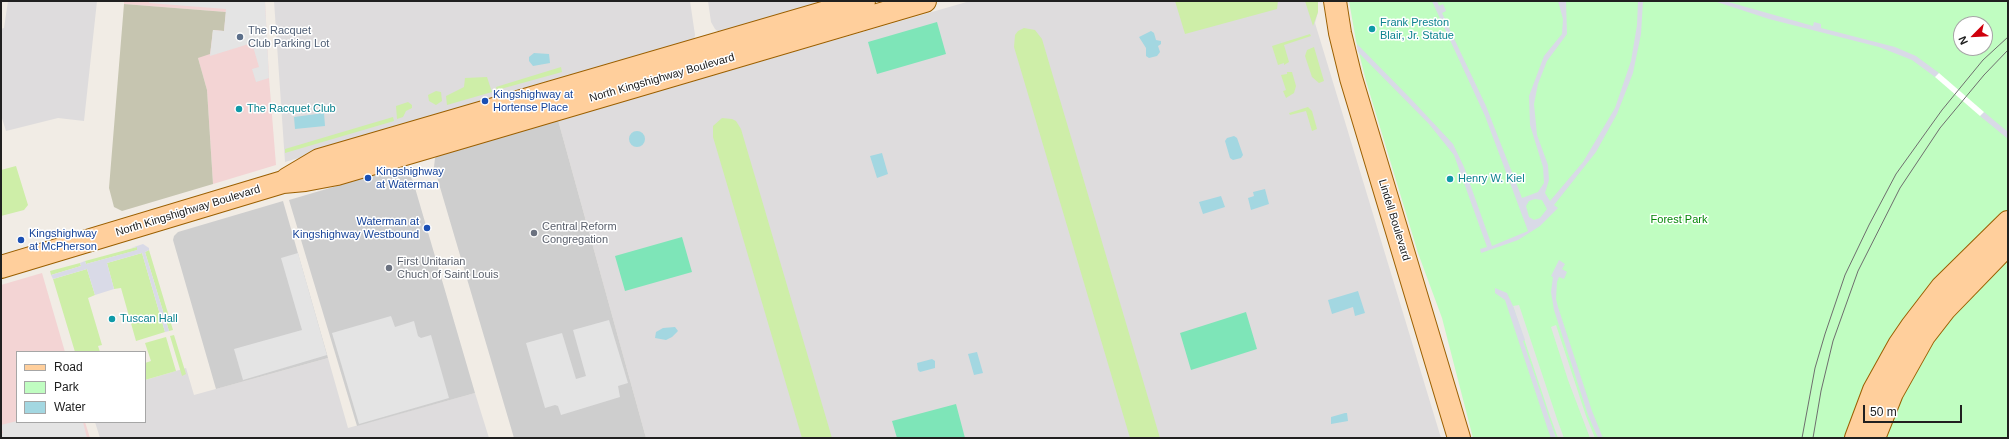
<!DOCTYPE html>
<html>
<head>
<meta charset="utf-8">
<style>
	body { margin:0 }
	#map { position:relative; width:2009px; height:439px; overflow:hidden; background:#f1ece5; font-family:Arial,sans-serif }
	canvas { display:block }
	.frame { position:absolute; inset:0; border:2px solid #202020; pointer-events:none }
	.legend { position:absolute; left:16px; top:351px; width:130px; height:72px; box-sizing:border-box; background:#fff; border:1px solid #a6a6a6; margin:0; padding:5px 7px; list-style:none; font-size:12px; color:#202020 }
	.legend li { display:flex; align-items:center; gap:8px; height:20px }
	.legend b { width:20px; border:1px solid #a6a6a6 }
	.north { position:absolute; left:1953px; top:16px; width:40px; height:40px; box-sizing:border-box; background:#fff; border:1px solid #a6a6a6; border-radius:50%; rotate:246deg; font-size:11px; font-weight:700; line-height:16px; text-align:center; color:#202020 }
	.north::after { content:''; display:block; margin:auto; width:14px; height:18px; background:#cf000c; clip-path:polygon(50% 0,100% 100%,50% 72%,0 100%) }
	.scale { position:absolute; left:1863px; top:405px; width:99px; height:18px; box-sizing:border-box; border:2px solid #202020; border-top:0; padding-left:5px; font-size:12px; line-height:14px; white-space:nowrap; color:#202020; -webkit-text-stroke:3px #fff; paint-order:stroke }
</style>
</head>
<body>
<div id="map">
<canvas width="2009" height="439"></canvas>
<div class="frame"></div>
<ul class="legend">
<li><b style="height:5px;background:#ffcf9c"></b>Road</li>
<li><b style="height:11px;background:#c0fdc1"></b>Park</li>
<li><b style="height:11px;background:#a3d7e1"></b>Water</li>
</ul>
<div class="north">N</div>
<div class="scale">50 m</div>
</div>
<script>
const ctx = document.querySelector('canvas').getContext('2d');
ctx.lineJoin = 'round';
function paint(path, color) { ctx.fillStyle = color; ctx.fill(path, 'evenodd'); }
const shape = rows => new Path2D(rows.map(r => 'M' + r).join(''));
function stroke(path, color, width, dash) { ctx.strokeStyle = color; ctx.lineWidth = width; ctx.lineCap = dash ? 'butt' : 'round'; ctx.setLineDash(dash || []); ctx.stroke(path); }
function write(font, color, halo, rows, align = 'center') {
  ctx.font = font + ' Arial,sans-serif'; ctx.lineWidth = 3; ctx.setLineDash([]); ctx.textBaseline = 'middle'; ctx.strokeStyle = halo; ctx.fillStyle = color; for (const [text, x, y, turn = 0] of rows) {
    ctx.save(); ctx.translate(x, y); ctx.rotate((+turn || 0) * Math.PI / 180); ctx.textAlign = isNaN(turn) ? turn : align; if (halo) ctx.strokeText(text, 0, 0); ctx.fillText(text, 0, 0); ctx.restore();
  }
}
paint(shape([
	[8,1,97,1,84,121,58,118,6,131,1,115,1,29,4,28],
	[274,1,690,1,695,35,694,40,688,44,285,162],
	[708,1,831,1,720,33,715,29,711,22],
	[970,1,1318,1,1318,12,1315,23,1441,438,646,438,558,120],
	[328,358,348,428,475,393,489,438,100,438,95,422,145,422,145,380,186,368,194,395]
]), '#dedcdd');
paint(shape([
	[124,1,265,1,269,78,276,165,213,184,207,90,198,58,226,12,124,4],
	[42,273,65,352,17,352,17,422,85,422,90,438,1,438,1,285]
]), '#f3d4d4');
paint(shape([
	[558,120,646,438,514,438,434,167,435,158,438,155],
	[398,168,407,171,413,181,475,393,357,426,289,200],
	[283,201,328,358,216,389,173,240,174,236,178,232]
]), '#cecece');
paint(shape([
	[124,4,226,12,224,31,213,30,210,54,198,58,207,90,213,184,122,211,114,207,109,188]
]), '#c6c5b0');
paint(shape([
	[1175,1,1278,1,1277,9,1185,34],
	[1305,1,1318,1,1318,12,1313,26],
	[1024,28,1035,30,1042,39,1160,438,1130,438,1014,47,1015,35,1018,31],
	[1310,34,1311,36,1284,45,1289,62,1284,65,1284,63,1278,65,1272,46],
	[1314,47,1324,81,1319,83,1312,77,1305,56,1307,50],
	[561,67,562,72,497,90,496,87],
	[1287,72,1292,72,1296,86,1294,93,1286,98,1283,91,1286,90,1281,75,1287,74],
	[487,77,492,92,447,105,446,96,464,87,465,78],
	[436,91,441,92,442,101,436,105,429,101,428,95],
	[408,102,412,105,412,108,406,111,403,117,397,119,396,106],
	[1308,107,1312,111,1317,129,1312,131,1306,111,1290,115,1289,113],
	[393,117,394,121,285,153,285,149],
	[722,118,732,119,736,121,741,129,832,438,802,438,713,137,713,126],
	[16,166,28,205,24,210,1,216,1,170],
	[137,247,138,250,86,264,85,261],
	[149,250,173,330,169,331,145,252],
	[142,253,165,332,136,341,121,288,114,289,107,263],
	[80,263,81,266,51,275,50,271],
	[87,269,95,295,88,298,102,345,98,346,100,352,75,352,53,279],
	[174,335,186,374,182,376,170,336],
	[166,337,176,371,145,380,145,363,151,361,145,343]
]), '#ceeea8');
paint(shape([
	[1349,1,2008,1,2008,438,1473,438,1442,318,1418,253,1366,81,1356,41],
	[1961,24,1985,24,1985,48,1961,48]
]), '#c0fdc1');
paint(shape([
	[937,22,946,54,877,74,868,42],
	[682,237,692,272,625,291,615,256],
	[1246,312,1257,349,1191,370,1180,333],
	[956,404,965,438,897,438,892,421]
]), '#7ee5b8');
paint(shape([
	[150,1,265,1,269,78,256,82,252,69,259,67,252,43,210,56,213,30,224,31,226,9,149,3],
	[298,253,327,355,243,380,234,349,302,330,281,258],
	[1519,305,1557,419,1564,438,1558,438,1550,416,1513,306],
	[391,316,395,327,414,321,418,336,421,338,431,335,449,398,359,424,332,333],
	[609,320,628,383,618,386,620,397,561,415,558,406,555,405,545,408,526,343,562,333,576,379,586,376,573,330],
	[1556,325,1586,416,1595,438,1590,438,1568,380,1551,327],
	[17,421,17,422,83,422,87,438,1,438,1,434,3,433,1,425]
]), '#e4e4e4');
paint(shape([
	[1432,1,1437,1,1439,6,1443,4,1446,11,1442,13,1486,106,1522,198,1538,192,1544,183,1543,167,1530,125,1529,96,1544,56,1562,34,1563,19,1558,1,1566,1,1567,34,1547,61,1538,84,1534,104,1537,135,1548,165,1549,180,1545,193,1550,201,1583,162,1615,108,1631,61,1637,25,1638,1,1643,1,1641,34,1633,73,1617,114,1596,152,1554,205,1558,208,1540,226,1518,240,1481,253,1480,249,1487,247,1454,155,1429,124,1358,52,1357,44,1412,100,1453,144,1464,167,1492,246,1528,231,1485,116],
	[1535,199,1542,200,1547,209,1540,218,1534,220,1529,217,1526,206,1529,201],
	[1714,1,1725,1,1813,26,1814,22,1821,24,1821,28,1895,47,1916,56,1939,73,1935,77,1912,60,1879,47,1769,19],
	[1984,112,2008,132,2008,139,1980,116],
	[143,244,149,248,149,250,145,252,169,331,165,332,142,253,107,263,114,289,95,295,87,269,53,279,51,275,81,266,80,263,85,261,86,264,137,250,137,247,131,248],
	[1559,260,1565,264,1562,269,1567,272,1564,279,1559,277,1557,282,1556,299,1558,307,1592,411,1603,438,1598,438,1588,415,1554,310,1551,292,1553,277,1551,276],
	[1495,288,1507,293,1513,306,1525,340,1523,341,1556,438,1551,438,1548,430,1505,300,1495,293]
]), '#d9dae7');
paint(shape([
	[1151,31,1154,33,1156,40,1161,41,1161,44,1158,46,1160,52,1157,56,1149,58,1146,56,1146,48,1139,37],
	[534,53,549,54,550,63,533,66,529,61,529,57],
	[324,113,325,126,295,129,294,117],
	'629 139a8 8 0 1 1 16 0a8 8 0 1 1-16 0Z',
	[1234,136,1237,138,1243,155,1241,158,1233,160,1230,158,1225,141,1227,138],
	[882,153,888,174,877,178,870,156],
	[1265,189,1269,204,1251,210,1248,198,1254,196,1253,192],
	[1221,196,1225,207,1203,214,1199,202],
	[1358,291,1365,313,1355,316,1353,307,1332,314,1328,300],
	[675,327,678,331,672,337,666,340,655,338,656,332,663,328],
	[977,352,983,373,974,375,968,354],
	[932,359,935,361,935,368,920,372,918,370,917,363],
	[1345,413,1347,413,1348,421,1331,424,1331,417]
]), '#a3d7e1');
paint(shape([
	[1939,73,1984,112,1980,116,1935,77]
]), '#fff');
const major = shape([
	[1335,1,1340,33,1351,78,1459,438],
	[287,179,319,160,864,1],
	[1,267,283,182,305,180,337,174,925,1],
	[1856,438,1874,390,1899,345,1912,326,1942,287,2008,222],
	[1874,438,1892,393,1924,336,1945,309,2008,244]
]);
stroke(major, '#9b5f00', 24);
stroke(major, '#ffcf9c', 22);
stroke(shape([
	[1802,438,1815,368,1825,334,1845,275,1869,225,1896,174,1942,110,1983,60,2008,37],
	[1813,438,1821,391,1833,341,1858,271,1900,188,1940,128,1984,75,2008,50]
]), '#6e6e6e', 1);
for (const [x, y, r, color] of [
	[1372,29,4,"#0f9aa8"],
	[240,37,4,"#5c6f8a"],
	[485,101,4,"#1a4fb4"],
	[239,109,4,"#0f9aa8"],
	[368,178,4,"#1a4fb4"],
	[1450,179,4,"#0f9aa8"],
	[427,228,4,"#1a4fb4"],
	[534,233,4,"#6b7280"],
	[21,240,4,"#1a4fb4"],
	[389,268,4,"#6b7280"],
	[112,319,4,"#0f9aa8"]
]) { const dot = new Path2D(); dot.arc(x, y, r, 0, 2 * Math.PI); ctx.fillStyle = color; ctx.fill(dot); stroke(dot, '#fff', 1.5); }
write('11px', '#0d838f', '#fff', [
	["Frank Preston",1380,23],
	["Blair, Jr. Statue",1380,36],
	["The Racquet Club",247,109],
	["Henry W. Kiel",1458,179],
	["Tuscan Hall",120,319]
], 'left');
write('11px', '#4e5e75', '#fff', [
	["The Racquet",248,31],
	["Club Parking Lot",248,44]
], 'left');
write('11px', '#202020', '#fff', [
	["North Kingshighway Boulevard",662,78,-16],
	["North Kingshighway Boulevard",188,211,-17],
	["Lindell Boulevard",1394,220,73]
]);
write('11px', '#164399', '#fff', [
	["Kingshighway at",493,95],
	["Hortense Place",493,108],
	["Kingshighway",376,172],
	["at Waterman",376,185],
	["Waterman at",419,222,"right"],
	["Kingshighway Westbound",419,235,"right"],
	["Kingshighway",29,234],
	["at McPherson",29,247]
], 'left');
write('11px', '#048707', '#fff', [
	["Forest Park",1679,220]
]);
write('11px', '#5b616d', '#fff', [
	["Central Reform",542,227],
	["Congregation",542,240],
	["First Unitarian",397,262],
	["Chuch of Saint Louis",397,275]
], 'left');
</script>
</body>
</html>
